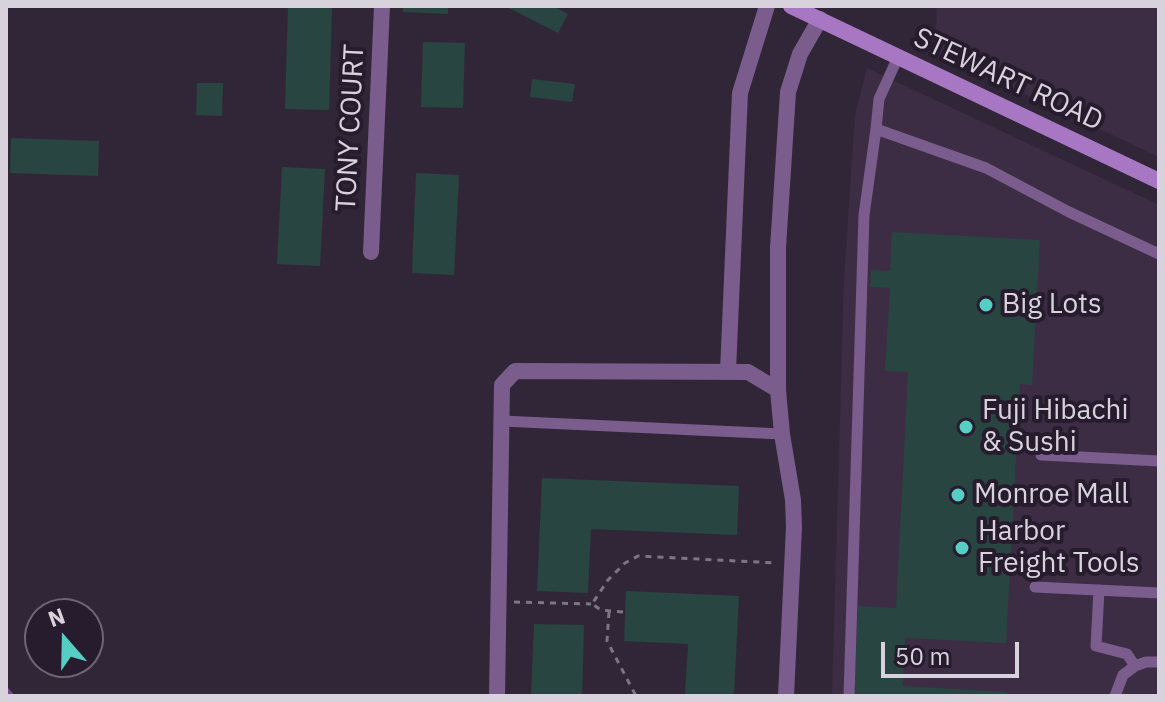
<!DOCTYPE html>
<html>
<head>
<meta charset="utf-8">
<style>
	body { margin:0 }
	#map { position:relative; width:1165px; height:702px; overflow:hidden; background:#312637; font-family:"IBM Plex Sans",sans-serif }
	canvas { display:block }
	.frame { position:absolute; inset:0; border:8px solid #d8d2dd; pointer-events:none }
	.north { position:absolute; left:24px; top:598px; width:80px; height:80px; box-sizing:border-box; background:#271c2d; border:2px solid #6e6573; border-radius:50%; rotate:340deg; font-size:22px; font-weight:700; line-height:32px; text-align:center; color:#d8d2dd }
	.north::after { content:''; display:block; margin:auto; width:28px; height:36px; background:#56cec4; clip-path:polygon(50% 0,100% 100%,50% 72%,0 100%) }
	.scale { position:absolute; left:881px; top:642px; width:138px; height:36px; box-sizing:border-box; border:4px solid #d8d2dd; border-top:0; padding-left:10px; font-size:24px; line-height:28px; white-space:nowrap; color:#d8d2dd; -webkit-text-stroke:6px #271c2d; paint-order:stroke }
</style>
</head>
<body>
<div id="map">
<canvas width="1165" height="702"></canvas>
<div class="frame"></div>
<div class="north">N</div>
<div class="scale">50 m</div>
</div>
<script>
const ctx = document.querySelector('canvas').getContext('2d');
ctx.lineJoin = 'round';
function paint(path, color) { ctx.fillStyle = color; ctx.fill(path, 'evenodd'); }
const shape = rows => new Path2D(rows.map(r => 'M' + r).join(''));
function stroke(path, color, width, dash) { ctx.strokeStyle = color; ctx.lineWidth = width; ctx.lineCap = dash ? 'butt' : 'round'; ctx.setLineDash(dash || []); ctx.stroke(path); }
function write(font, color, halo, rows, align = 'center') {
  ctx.font = font + ' "IBM Plex Sans",sans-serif'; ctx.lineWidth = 8; ctx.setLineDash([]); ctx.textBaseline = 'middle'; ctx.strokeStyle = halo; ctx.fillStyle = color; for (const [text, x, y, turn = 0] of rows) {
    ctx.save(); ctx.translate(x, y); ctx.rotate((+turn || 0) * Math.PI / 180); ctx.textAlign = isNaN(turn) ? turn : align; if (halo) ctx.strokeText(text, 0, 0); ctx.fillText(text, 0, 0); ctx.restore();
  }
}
paint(shape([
	[937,6,1159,6,1159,157,935,52],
	[867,68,1159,205,1159,696,832,696,844,280,855,115]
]), '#3c2d44');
stroke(shape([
	[6,690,11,696]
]), '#75478f', 6);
paint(shape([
	[403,6,448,6,448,14,403,12],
	[505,6,552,6,568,14,558,33],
	[288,7,332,8,329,110,285,109],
	[423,42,465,43,463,108,421,107],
	[532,79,575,84,572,102,530,97],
	[197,83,223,83,222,116,196,115],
	[11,138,99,141,98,176,10,173],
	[282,167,325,169,320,266,277,264],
	[416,173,459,175,454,275,412,273],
	[892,232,1040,240,1032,385,1020,384,1006,643,905,638,903,686,1007,692,1007,696,854,696,858,606,896,608,908,372,885,371,890,288,870,287,871,270,890,271],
	[542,478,739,486,737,535,591,529,588,593,537,591],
	[626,591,739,596,734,696,685,696,688,644,624,641],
	[534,624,584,625,582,696,531,696]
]), '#294542');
stroke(shape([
	[514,602,591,604],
	[609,612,607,641,636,696],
	[623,612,601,610,592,604,608,580,625,563,638,556,777,563]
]), '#7e7583', 3, [6, 6]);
stroke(shape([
	[898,57,879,99,876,129,986,168,1069,212,1159,254],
	[502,421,782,434],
	[1041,455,1159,461],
	[1035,587,1159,593],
	[1099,590,1096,646,1127,654,1135,666],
	[849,696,864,215,876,129],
	[1115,696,1123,675,1135,666,1146,662,1159,662]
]), '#7a5c8d', 11);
stroke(shape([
	[371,252,382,6],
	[728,371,740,93,767,6],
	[497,696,502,385,515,371,748,372,778,390],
	[786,696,794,527,793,500,782,434,778,390,778,248,788,92,800,54,820,19]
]), '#7a5c8d', 16);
stroke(shape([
	[791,6,1159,181]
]), '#a777c4', 16);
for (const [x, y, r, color] of [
	[986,305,8,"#56cec4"],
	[966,427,8,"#56cec4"],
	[958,495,8,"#56cec4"],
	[962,548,8,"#56cec4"]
]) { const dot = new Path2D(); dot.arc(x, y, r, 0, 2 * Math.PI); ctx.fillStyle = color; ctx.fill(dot); stroke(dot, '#271c2d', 3); }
write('28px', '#d8d2dd', '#271c2d', [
	["STEWART ROAD",1008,80,25],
	["TONY COURT",351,128,-87]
]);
write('28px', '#d8d2dd', '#271c2d', [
	["Big Lots",1002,305],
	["Fuji Hibachi",982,411],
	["& Sushi",982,443],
	["Monroe Mall",974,495],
	["Harbor",978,532],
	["Freight Tools",978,564]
], 'left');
</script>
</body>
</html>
